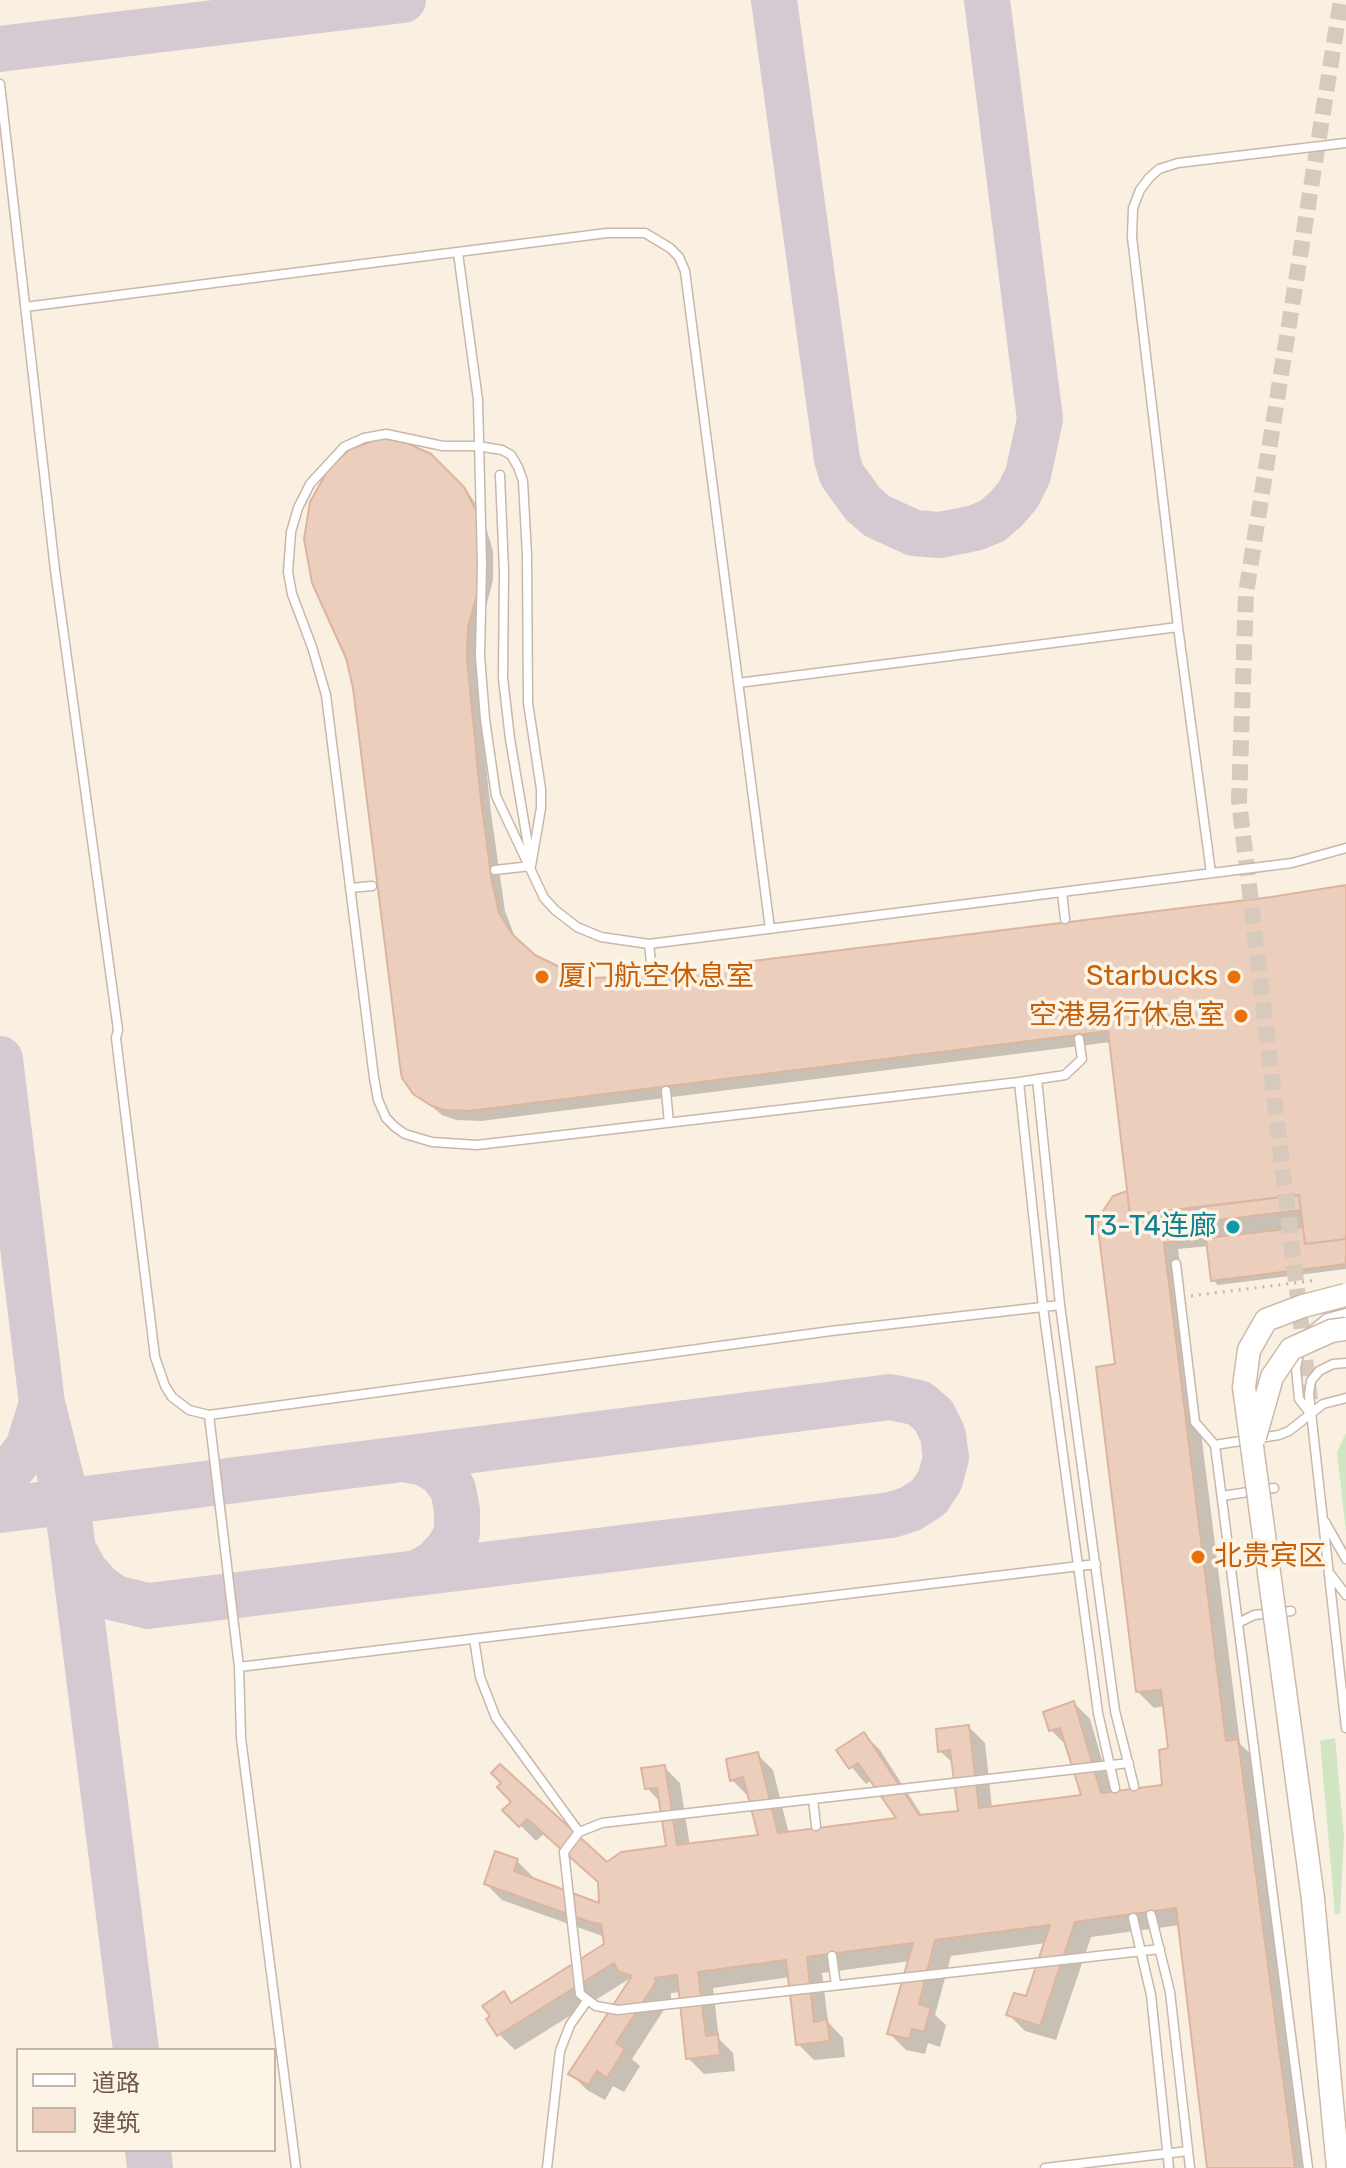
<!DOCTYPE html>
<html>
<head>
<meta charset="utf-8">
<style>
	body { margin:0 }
	#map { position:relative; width:1346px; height:2168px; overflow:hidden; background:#faf0e2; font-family:Rubik,"Noto Sans SC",sans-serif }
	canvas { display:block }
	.legend { position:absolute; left:16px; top:2048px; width:260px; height:104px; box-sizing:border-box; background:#fdf4e8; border:2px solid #c4b5a9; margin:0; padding:10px 14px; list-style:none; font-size:24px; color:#6f574b }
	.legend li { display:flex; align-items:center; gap:16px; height:40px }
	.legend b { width:40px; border:2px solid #c4b5a9 }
</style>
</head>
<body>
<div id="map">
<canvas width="1346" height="2168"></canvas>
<ul class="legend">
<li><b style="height:10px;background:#fff"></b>道路</li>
<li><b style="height:22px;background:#eccebc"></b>建筑</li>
</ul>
</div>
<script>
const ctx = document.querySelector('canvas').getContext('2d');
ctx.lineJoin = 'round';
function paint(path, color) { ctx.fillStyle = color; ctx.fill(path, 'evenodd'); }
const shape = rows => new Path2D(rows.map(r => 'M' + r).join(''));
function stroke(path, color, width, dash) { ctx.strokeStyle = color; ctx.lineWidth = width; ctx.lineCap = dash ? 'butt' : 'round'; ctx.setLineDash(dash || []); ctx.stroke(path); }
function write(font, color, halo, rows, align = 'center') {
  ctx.font = font + ' Rubik,"Noto Sans SC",sans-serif'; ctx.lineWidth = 7; ctx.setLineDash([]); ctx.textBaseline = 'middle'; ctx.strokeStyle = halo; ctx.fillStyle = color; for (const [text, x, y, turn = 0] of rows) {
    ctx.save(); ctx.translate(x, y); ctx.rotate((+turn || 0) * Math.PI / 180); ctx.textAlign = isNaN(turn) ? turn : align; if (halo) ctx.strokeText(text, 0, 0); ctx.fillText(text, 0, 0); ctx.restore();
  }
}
paint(shape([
	[1346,1433,1346,1532,1337,1452],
	[1335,1738,1344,1837,1340,1914,1335,1914,1320,1741]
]), '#d2e5c2');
paint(shape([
	[430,455,466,489,482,514,493,551,493,580,478,638,476,671,491,813,505,911,515,937,526,949,549,966,577,978,624,979,1271,899,1346,887,1346,1269,1218,1285,1213,1280,1209,1246,1178,1249,1240,1744,1254,1757,1309,2168,1209,2168,1180,1925,1091,1937,1056,2040,1025,2031,1009,2015,1028,1999,1046,1943,951,1956,935,2015,946,2025,940,2047,928,2043,925,2054,906,2050,890,2034,910,1961,822,1973,828,2022,843,2038,845,2057,814,2060,798,2044,790,1977,713,1988,719,2039,733,2053,735,2071,704,2074,688,2058,681,1992,671,1993,671,1999,632,2059,640,2066,624,2092,613,2086,605,2100,587,2090,571,2074,634,1976,515,2050,499,2034,503,1994,513,2004,606,1945,605,1937,502,1900,486,1884,517,1861,533,1877,532,1880,601,1906,600,1883,545,1833,536,1841,505,1810,514,1802,607,1865,669,1848,662,1804,647,1788,664,1767,680,1783,690,1846,760,1837,748,1796,732,1780,757,1754,773,1770,789,1834,899,1820,872,1780,866,1784,838,1751,864,1734,880,1750,923,1817,960,1812,954,1764,940,1751,969,1727,985,1743,992,1808,1083,1797,1068,1747,1051,1730,1074,1703,1090,1719,1112,1794,1165,1787,1170,1750,1165,1706,1154,1708,1138,1692,1117,1366,1105,1221,1127,1194,1130,1197,1111,1042,481,1121,456,1120,442,1115,414,1092],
	[1205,1217,1206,1224,1173,1227,1168,1222]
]), '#0003');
stroke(shape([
	[774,0,837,459,842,475,863,504,877,516,914,533,940,535,975,528,992,521,1006,509,1018,495,1028,475,1040,419,987,0],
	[0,49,403,0],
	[0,1059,42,1403,67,1502,136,2050],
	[403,1459,424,1463,440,1472,453,1489,457,1510,457,1533,448,1549,435,1563,417,1573],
	[0,1483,28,1448,42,1403],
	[0,1510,890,1397,919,1403,934,1416,943,1435,946,1458,940,1480,929,1497,910,1509,891,1515,148,1606,115,1598,99,1587,85,1571,74,1551],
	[148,2150,150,2168]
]), '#d6cad2', 46);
const building = shape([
	[382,438,407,443,431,454,464,487,477,512,484,539,481,581,468,627,467,659,481,801,492,881,499,913,513,935,535,955,578,976,591,978,623,977,1271,897,1346,885,1346,1239,1305,1244,1299,1195,1130,1215,1108,1031,469,1111,443,1110,430,1105,413,1094,402,1078,400,1066,353,688,346,658,312,583,304,539,310,502,329,468,350,449,382,438],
	[1127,1191,1130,1215,1160,1212,1226,1741,1238,1739,1295,2168,1207,2168,1176,1908,1075,1922,1040,2026,1006,2015,1014,1993,1026,1996,1050,1925,935,1940,919,2004,931,2008,924,2032,912,2029,909,2039,887,2034,913,1943,807,1957,814,2022,827,2019,830,2041,796,2045,786,1960,698,1972,706,2036,718,2034,720,2055,686,2059,677,1975,655,1978,656,1982,616,2043,625,2049,607,2078,597,2071,588,2085,568,2074,632,1976,618,1971,614,1963,497,2036,486,2019,490,2016,482,2006,504,1991,511,2003,604,1944,601,1924,590,1922,484,1884,495,1851,518,1859,514,1871,599,1903,598,1882,527,1819,519,1827,502,1810,511,1802,497,1787,501,1783,491,1773,500,1764,607,1862,621,1852,666,1846,657,1788,645,1789,641,1768,665,1765,677,1845,758,1835,743,1777,730,1781,726,1759,758,1752,778,1833,896,1818,858,1763,849,1769,836,1750,864,1732,919,1815,958,1811,950,1750,938,1752,936,1729,969,1725,979,1808,1081,1795,1060,1728,1049,1731,1043,1712,1074,1701,1101,1793,1162,1785,1159,1750,1168,1748,1161,1690,1136,1692,1096,1367,1115,1364,1097,1220,1103,1219,1103,1211,1113,1196,1127,1191],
	[1299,1195,1305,1244,1346,1239,1346,1264,1211,1281,1202,1207,1299,1195],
	[1301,1210,1303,1227,1164,1243,1162,1227,1301,1210]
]);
paint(building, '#eccebc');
stroke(building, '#ddb49e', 2);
stroke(shape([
	[1310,1400,1239,801,1246,593,1341,0]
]), '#d7cabc', 16, [16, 8]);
const service = shape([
	[0,84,55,570,118,1030,116,1038,155,1357,165,1386,172,1397,189,1410,209,1415,831,1331,1060,1305],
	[458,253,478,400,482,565,480,656,485,719,496,796,544,898,555,910,577,927,601,937,649,944,1292,863,1346,848],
	[25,307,607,233,645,233,670,248,679,257,685,271,770,929],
	[500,475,504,571,503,678,510,739,530,857],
	[738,683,1178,627],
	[531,866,541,808,541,789,528,703,527,556,523,481,518,467,511,455,502,450,478,446,443,446,386,434,364,438,344,447,310,484,298,508,291,532,288,572,292,594,312,647,326,695,374,1078,378,1100,386,1118,395,1127,405,1134,432,1142,477,1145,1019,1082,1065,1075,1082,1059,1079,1039],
	[495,870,531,866],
	[1211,873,1178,627,1132,237,1133,208,1140,190,1149,178,1159,169,1178,163,1346,143],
	[350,888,372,886],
	[1062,892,1065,919],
	[649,944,652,971],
	[1037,1079,1060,1305,1115,1711,1134,1786],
	[1019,1082,1043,1307,1098,1713,1115,1788],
	[666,1091,669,1123],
	[1176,1264,1195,1422,1215,1445],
	[1307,1334,1327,1318,1346,1313],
	[1300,1349,1296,1368,1299,1399,1309,1412],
	[1346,1363,1333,1364,1319,1371,1311,1381,1309,1394,1346,1728],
	[209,1415,239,1667,241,1738,296,2168],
	[1222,1496,1274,1488],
	[1325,1522,1346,1559],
	[1331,1575,1346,1595],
	[1238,1623,1254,1615,1291,1611],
	[474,1639,480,1677,496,1718,579,1832],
	[239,1667,1096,1564],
	[1129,1763,602,1823,579,1832,564,1852,580,1994,596,2006,618,2010,1160,1949],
	[813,1799,816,1826],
	[1151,1915,1170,1992,1190,2168],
	[1133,1918,1151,1995,1169,2168],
	[832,1956,836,1985],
	[547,2168,560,2051,570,2025,587,2001],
	[1045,2168,1188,2151],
	[1308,2168,1215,1445,1279,1435,1289,1431,1323,1404,1346,1398]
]);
const secondary = shape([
	[1313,1899,1338,2168]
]);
stroke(service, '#c9b7aa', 11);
stroke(secondary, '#ceb9ab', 25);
stroke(shape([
	[1191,1296,1318,1280]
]), '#d1b1a0', 3, [2, 6]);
stroke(service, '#fff', 8);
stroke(secondary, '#fff', 22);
const secondaryBridge = shape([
	[1255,1437,1272,1377,1291,1349,1331,1331,1346,1329],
	[1313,1899,1244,1387,1249,1350,1266,1320,1303,1306,1346,1295]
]);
stroke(secondaryBridge, '#ceb9ab', 25, []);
stroke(secondaryBridge, '#fff', 22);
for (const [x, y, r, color] of [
	[542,977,8,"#e8710a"],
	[1234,977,8,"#e8710a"],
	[1241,1016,8,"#e8710a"],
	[1233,1227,8,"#0f9aa8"],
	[1198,1557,8,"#e8710a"]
]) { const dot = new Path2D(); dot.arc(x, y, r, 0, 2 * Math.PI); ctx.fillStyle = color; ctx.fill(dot); stroke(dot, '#fdf4e8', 3); }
write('28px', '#c56008', '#fdf4e8', [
	["厦门航空休息室",558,977],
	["Starbucks",1218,977,"right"],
	["空港易行休息室",1225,1016,"right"],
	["北贵宾区",1214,1557]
], 'left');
write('28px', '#0d838f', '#fdf4e8', [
	["T3-T4连廊",1217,1227]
], 'right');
</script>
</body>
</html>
